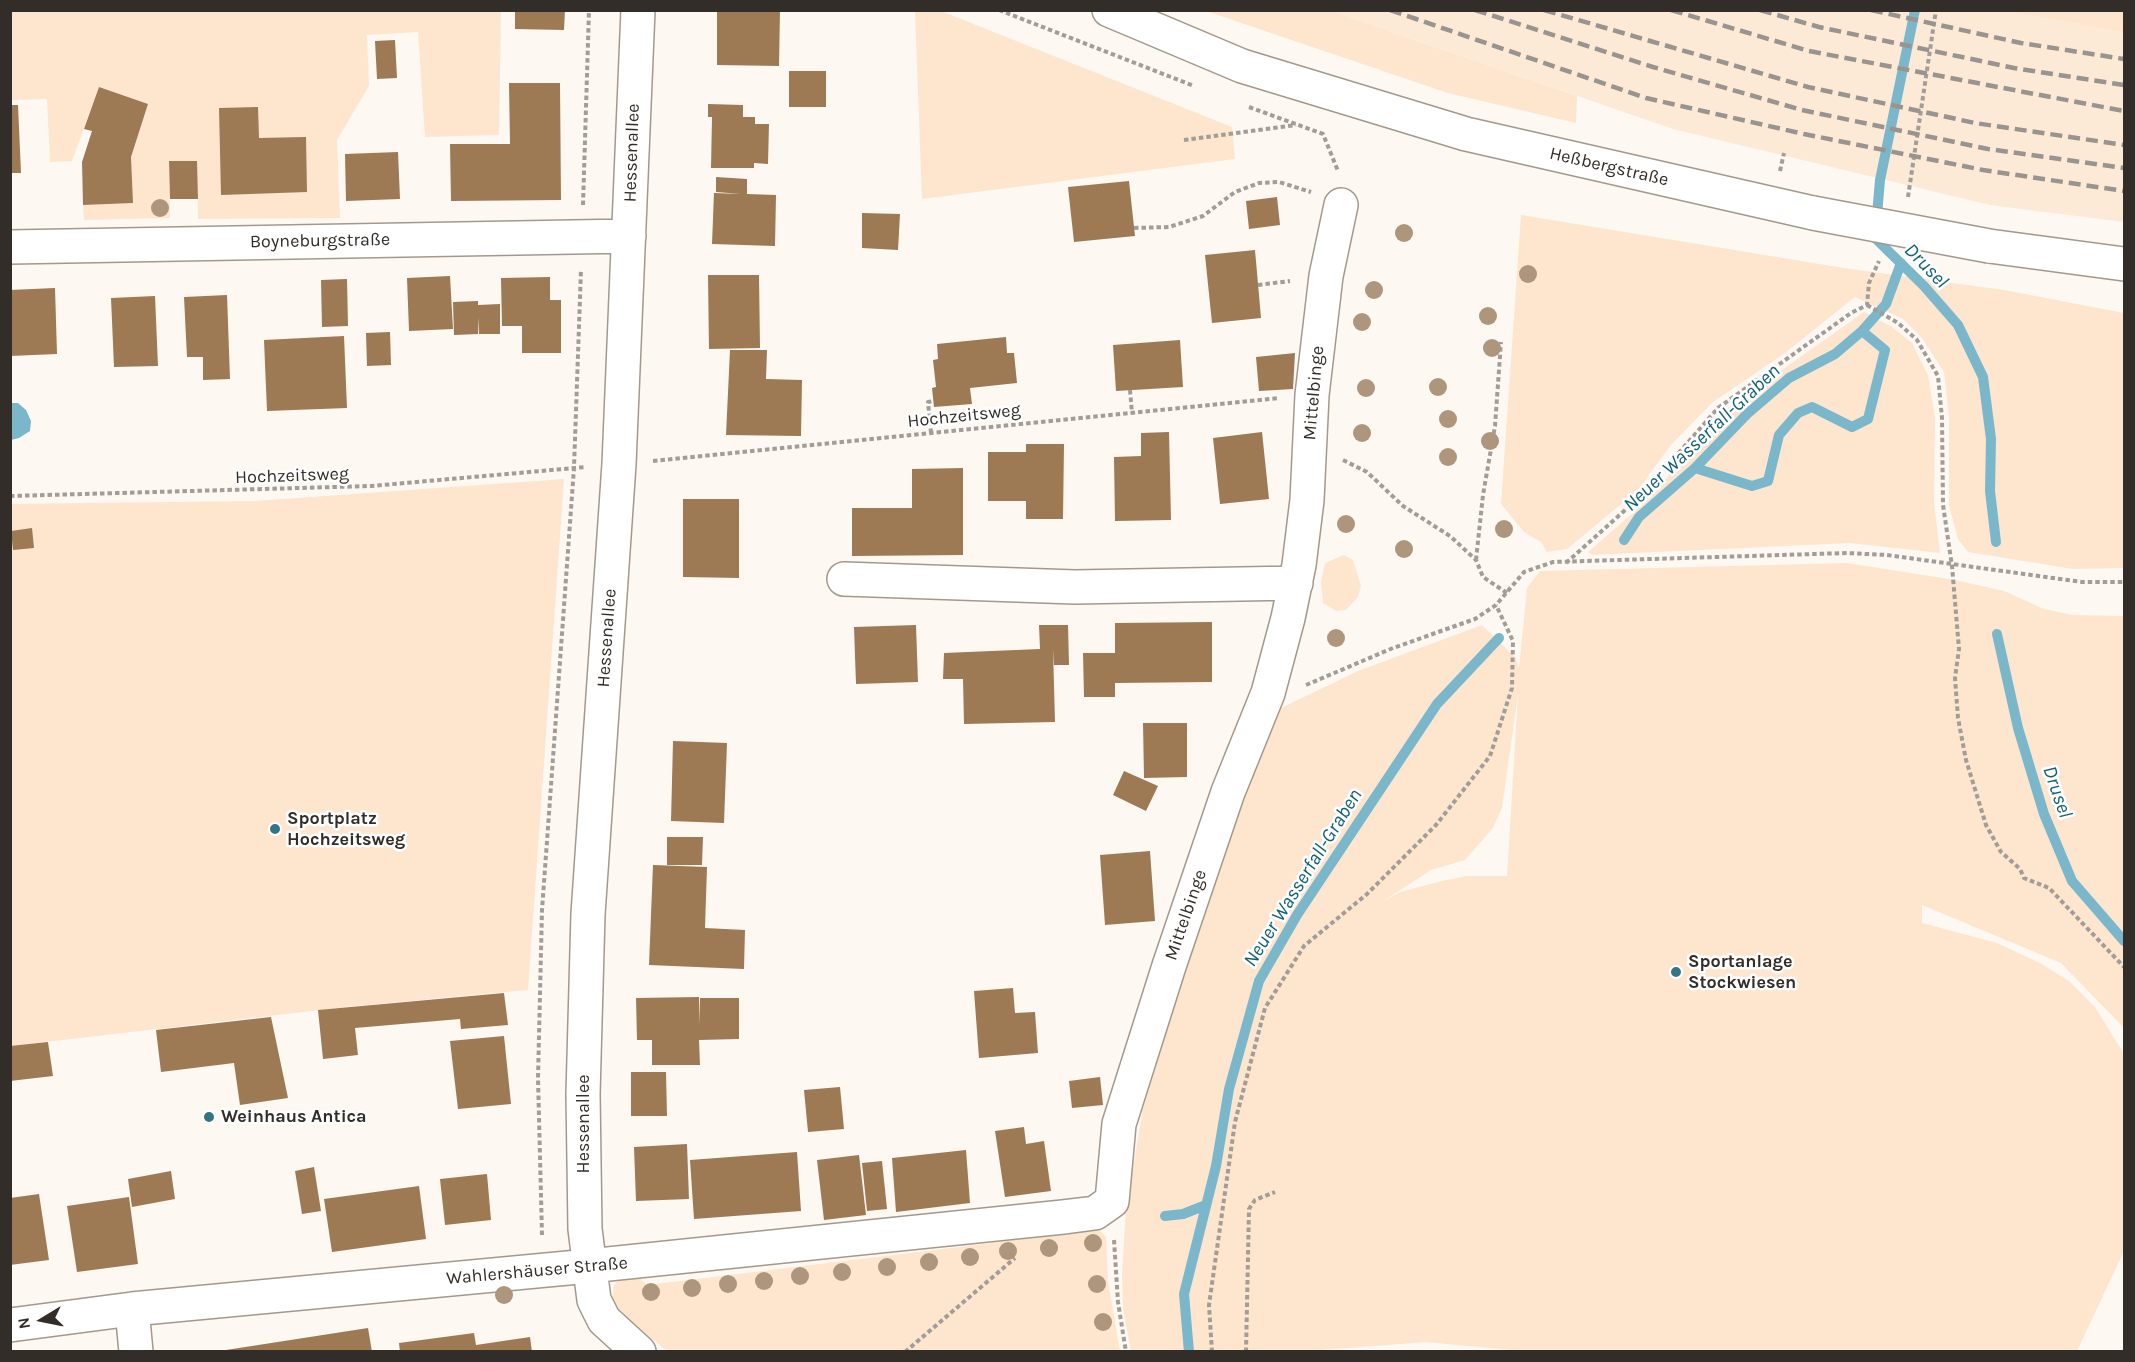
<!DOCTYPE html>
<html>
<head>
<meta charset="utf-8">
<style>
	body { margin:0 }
	#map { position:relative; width:2135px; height:1362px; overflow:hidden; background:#fef8f3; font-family:Karla,sans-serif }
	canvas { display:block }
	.frame { position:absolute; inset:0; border:12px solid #322d28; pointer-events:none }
	.north { position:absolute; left:12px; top:1290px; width:60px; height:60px; -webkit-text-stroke:4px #fff; paint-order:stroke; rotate:260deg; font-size:16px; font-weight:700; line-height:24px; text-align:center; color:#322d28 }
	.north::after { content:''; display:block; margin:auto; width:21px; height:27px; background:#322d28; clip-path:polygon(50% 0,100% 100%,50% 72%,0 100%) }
</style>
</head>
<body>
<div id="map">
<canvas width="2135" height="1362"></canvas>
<div class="frame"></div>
<div class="north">N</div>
</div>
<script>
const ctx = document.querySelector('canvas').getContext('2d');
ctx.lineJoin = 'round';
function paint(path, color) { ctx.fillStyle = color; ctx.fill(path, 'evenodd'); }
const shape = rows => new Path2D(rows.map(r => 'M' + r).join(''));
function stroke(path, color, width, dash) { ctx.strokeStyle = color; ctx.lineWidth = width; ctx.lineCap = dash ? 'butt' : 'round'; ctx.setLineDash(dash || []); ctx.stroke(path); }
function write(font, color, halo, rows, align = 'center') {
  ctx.font = font + ' Karla,sans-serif'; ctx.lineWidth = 5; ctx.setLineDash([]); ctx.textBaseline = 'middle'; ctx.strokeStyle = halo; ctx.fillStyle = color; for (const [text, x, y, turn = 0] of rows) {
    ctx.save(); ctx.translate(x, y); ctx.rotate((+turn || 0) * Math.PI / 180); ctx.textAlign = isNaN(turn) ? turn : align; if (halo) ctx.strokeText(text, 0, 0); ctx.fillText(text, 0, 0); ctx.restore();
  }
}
paint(shape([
	[2009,10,2124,32,2124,222,1990,205,1673,129,1331,11]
]), '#fce9d6');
paint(shape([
	[10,11,501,11,499,135,425,137,418,32,367,35,369,86,337,140,340,218,198,219,197,161,169,162,170,218,84,220,83,205,133,203,131,157,148,104,99,87,72,161,50,162,47,99,11,100],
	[915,11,941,11,1232,127,1235,159,922,199],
	[1206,11,1331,11,1577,96,1576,123,1448,93],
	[2009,11,2124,11,2124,32],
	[1521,215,1844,268,2004,290,2124,313,2124,568,2073,569,1968,552,1958,539,1949,505,1949,417,1944,372,1922,338,1903,319,1855,297,1785,353,1713,402,1671,445,1637,491,1567,549,1547,552,1541,542,1524,532,1501,504],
	[1864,312,1892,327,1912,343,1928,375,1935,417,1934,502,1940,553,1850,543,1592,555,1588,552,1648,500,1721,413],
	[564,479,528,990,355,1006,11,1046,10,504,255,501],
	[1344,555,1353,560,1361,586,1358,597,1346,610,1336,611,1323,603,1321,582,1325,563],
	[1847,563,1955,580,2004,591,2044,609,2072,615,2124,616,2124,1028,2061,963,1922,905,1922,923,1997,943,2040,963,2069,981,2095,1007,2124,1054,2124,1251,2077,1351,1531,1352,1426,1342,1295,1352,1131,1352,1123,1309,1122,1273,1126,1209,1143,1109,1228,830,1279,709,1358,671,1482,625,1516,658,1519,669,1527,588,1540,571],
	[1518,694,1507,876,1466,876,1442,881,1400,892,1382,902,1431,870,1465,860,1493,828,1502,808],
	[1099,1230,1106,1237,1108,1281,1120,1351,667,1351,624,1316,612,1302,614,1286,621,1275,634,1273,647,1285]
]), '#fde5ce');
paint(shape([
	[11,403,18,403,26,410,31,421,30,431,19,438,11,440]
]), '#7ab7cb');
stroke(shape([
	[1915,10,1880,180,1875,238,1924,286,1958,325,1983,377,1991,439,1990,491,1996,542],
	[1695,468,1752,486,1768,481,1779,435,1798,413,1812,407,1852,427,1868,419,1885,350,1862,331],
	[1624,540,1639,517,1695,468,1747,414,1789,378,1835,354,1862,331,1886,304,1901,263],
	[1997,634,2018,728,2044,814,2072,881,2124,941],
	[1165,1216,1183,1214,1206,1205],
	[1189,1352,1184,1294,1216,1166,1229,1089,1259,981,1297,915,1437,704,1499,638]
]), '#7ab7cb', 10);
paint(shape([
	[515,10,565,10,564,30,515,29],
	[717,10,780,10,779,66,717,65],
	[395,40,397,78,377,79,375,41],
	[789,71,826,71,826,107,789,107],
	[509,83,560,83,561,200,451,201,450,144,510,144],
	[99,87,148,104,131,157,133,203,83,205,82,162,92,131,84,129],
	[708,104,743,105,743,117,755,117,755,124,769,124,768,164,754,163,754,168,711,168,712,117,708,117],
	[10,105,18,105,21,173,10,173],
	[258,107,259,138,306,137,307,192,221,195,219,108],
	[398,152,400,199,346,201,345,154],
	[169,161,197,161,198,199,170,199],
	[716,177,747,179,747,194,776,195,775,246,712,244,714,193,741,194,716,192],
	[1129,181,1135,236,1074,242,1068,187],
	[1277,197,1280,225,1249,229,1246,201],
	[862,213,900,214,898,250,862,248],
	[1255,250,1261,318,1212,323,1205,255],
	[708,275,759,275,760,348,709,349],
	[450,276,453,329,409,331,407,278],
	[550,277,550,300,561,300,561,353,522,353,522,326,502,326,501,278],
	[347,279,348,326,322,327,321,280],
	[55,288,57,354,10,356,10,290],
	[227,295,230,379,203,380,203,357,187,357,184,297],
	[155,296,158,366,114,367,111,298],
	[478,301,478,305,500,304,500,334,479,334,478,317,478,334,454,335,453,302],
	[390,332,391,365,367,366,366,333],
	[344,336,347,408,267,411,264,340],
	[1006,337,1007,353,1014,353,1017,383,970,388,972,404,934,407,932,388,936,387,933,360,938,359,937,344],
	[1180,340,1183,387,1116,391,1113,345],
	[730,350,767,350,766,379,802,380,801,436,726,435],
	[1295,353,1293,389,1259,391,1256,357],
	[1169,432,1171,520,1115,521,1114,457,1141,456,1141,433],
	[1262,432,1269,499,1220,504,1213,438],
	[1026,444,1064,444,1063,519,1026,519,1026,501,988,501,988,452,1026,452],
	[963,468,963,555,852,556,852,508,912,508,912,469],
	[683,499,739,499,739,578,683,577],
	[32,528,34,548,13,550,11,531],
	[1212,622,1212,682,1115,683,1115,697,1084,697,1083,653,1115,653,1115,623],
	[916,625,918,682,856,684,854,627],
	[1039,625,1068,625,1069,665,1054,665,1053,649,1055,722,964,724,963,679,943,679,944,653,1040,649],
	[1143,723,1187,723,1187,777,1144,778],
	[673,741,727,743,724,823,671,821],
	[1124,771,1158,786,1146,811,1113,795],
	[667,837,703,837,702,865,667,865],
	[1150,851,1155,921,1105,925,1100,855],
	[653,865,707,867,705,928,745,930,744,969,649,965],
	[1013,988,1015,1013,1035,1012,1038,1053,979,1058,974,991],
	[504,993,508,1025,461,1029,460,1019,355,1028,358,1055,323,1059,318,1010],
	[699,997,699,1025,700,998,739,998,739,1039,699,1040,700,1065,652,1065,652,1040,637,1040,636,998],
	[271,1017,288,1098,240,1105,234,1063,161,1072,156,1030],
	[504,1036,511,1104,458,1109,450,1041],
	[48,1042,53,1076,10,1081,10,1046],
	[631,1072,666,1072,667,1116,631,1116],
	[1100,1077,1103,1105,1072,1108,1069,1081],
	[840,1087,844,1129,808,1132,804,1090],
	[1024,1127,1026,1144,1044,1141,1051,1191,1005,1197,995,1131],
	[687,1144,689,1199,636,1201,634,1147],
	[966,1150,970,1203,896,1212,892,1158],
	[797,1152,801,1211,694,1219,690,1160],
	[859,1155,866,1215,824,1220,817,1160],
	[882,1161,887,1209,867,1211,862,1163],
	[314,1167,321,1211,302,1214,295,1171],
	[171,1171,175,1199,132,1207,128,1179],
	[487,1174,491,1220,445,1225,440,1179],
	[419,1186,426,1239,332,1252,324,1199],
	[39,1194,49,1260,10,1265,10,1198],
	[129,1197,138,1264,77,1272,67,1206],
	[368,1328,372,1352,226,1352,226,1350],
	[474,1333,476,1345,530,1337,532,1352,400,1352,399,1343]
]), '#9d7954');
const street = shape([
	[638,10,619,464,588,914,583,1094,585,1229,594,1300,604,1320,639,1352],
	[10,247,629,236],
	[844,579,1075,587,1296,583],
	[132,1309,136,1352],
	[10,1325,132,1309,589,1266,1063,1217,1095,1213,1112,1201,1119,1124,1169,966,1228,792,1268,693,1288,618,1299,565,1307,500,1312,395,1326,276,1341,205]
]);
const secondary = shape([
	[1109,10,1242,66,1466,134,1813,213],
	[1989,246,2124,264]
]);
stroke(street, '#a4988c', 36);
stroke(secondary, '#a4988c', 36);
stroke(shape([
	[999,10,1194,86],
	[1249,107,1323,134,1338,171],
	[1184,140,1296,125],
	[1780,171,1784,153],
	[1908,197,1936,10],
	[583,205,589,10],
	[1134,228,1169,227,1203,216,1235,192,1259,183,1279,182,1311,192],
	[1258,285,1290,281],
	[1867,305,1898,323,1917,340,1938,376,1942,418,1943,505,1952,566,1959,649,1955,678,1958,718,1966,760,1986,825,2001,852,2020,869,2024,878,2049,888,2124,967],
	[1130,390,1132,413],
	[931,433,928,402,933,401],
	[1343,460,1367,472,1403,506,1450,536,1476,560,1483,577,1507,593],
	[653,461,1279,398],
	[10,496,371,486,586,467],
	[1476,560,1483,495,1495,426,1501,342],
	[1566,563,1642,495,1718,408,1851,313,1867,305,1869,283,1879,261],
	[1306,685,1393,648,1475,619,1496,605,1524,572,1553,562,1847,553,1887,555,2082,582,2124,582],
	[542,1235,538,1078,542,910,574,468,581,269],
	[1114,1240,1118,1302,1126,1352],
	[905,1352,1015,1258],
	[1212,1352,1209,1305,1235,1122,1265,1008,1304,946,1367,894,1436,825,1490,756,1512,688,1513,641,1496,605],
	[1246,1352,1249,1209,1255,1200,1275,1192]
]), '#a29d98', 4, [4.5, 3]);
stroke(street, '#fff', 33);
stroke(secondary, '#fff', 33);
stroke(shape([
	[1390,10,1646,98,1804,134,1983,170,2124,191],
	[1475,10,1653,67,1802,110,1988,149,2124,168],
	[1544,10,1808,87,1975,123,2124,145],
	[1671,10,1809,51,2124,111],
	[1760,10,1819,27,2014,68,2124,85],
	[1871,10,2021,43,2124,59]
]), '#99948f', 4.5, [12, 6]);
const secondaryBridge = shape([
	[1813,213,1989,246]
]);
stroke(secondaryBridge, '#a4988c', 36, []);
stroke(secondaryBridge, '#fff', 33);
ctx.fillStyle = '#ad967b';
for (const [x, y] of [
	[160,208],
	[1404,233],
	[1528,274],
	[1374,290],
	[1488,316],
	[1362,322],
	[1492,348],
	[1438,387],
	[1366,388],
	[1448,419],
	[1362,433],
	[1490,441],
	[1448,457],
	[1346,524],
	[1504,529],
	[1404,549],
	[1336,638],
	[1093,1243],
	[1049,1248],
	[1008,1251],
	[970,1257],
	[929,1262],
	[887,1267],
	[842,1272],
	[800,1276],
	[764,1281],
	[728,1284],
	[1097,1284],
	[692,1288],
	[651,1292],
	[504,1295],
	[1103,1322]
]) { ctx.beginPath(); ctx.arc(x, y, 9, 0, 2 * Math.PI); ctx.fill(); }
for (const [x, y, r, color] of [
	[275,829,6,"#347488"],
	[1676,972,6,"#347488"],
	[209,1117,6,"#347488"]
]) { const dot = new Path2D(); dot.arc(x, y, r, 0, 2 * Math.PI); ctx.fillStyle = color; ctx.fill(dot); stroke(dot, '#fff', 2); }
write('18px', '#322d28', '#fff', [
	["Hessenallee",632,153,-88],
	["Heßbergstraße",1609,167,13],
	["Boyneburgstraße",320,241,-1],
	["Mittelbinge",1314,393,-85],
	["Hochzeitsweg",964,416,-6],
	["Hochzeitsweg",292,476,-2],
	["Hessenallee",607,638,-86],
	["Mittelbinge",1186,915,-71],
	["Hessenallee",584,1124,-90],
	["Wahlershäuser Straße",537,1271,-5]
]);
write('bold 18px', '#322d28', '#fff', [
	["Sportplatz",287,819],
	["Hochzeitsweg",287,840],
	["Sportanlage",1688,962],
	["Stockwiesen",1688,983],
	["Weinhaus Antica",221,1117]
], 'left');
write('italic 20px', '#106177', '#fff', [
	["Drusel",1926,266,46],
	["Neuer Wasserfall-Graben",1702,438,-43],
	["Drusel",2057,792,71],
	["Neuer Wasserfall-Graben",1303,878,-58]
]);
</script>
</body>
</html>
